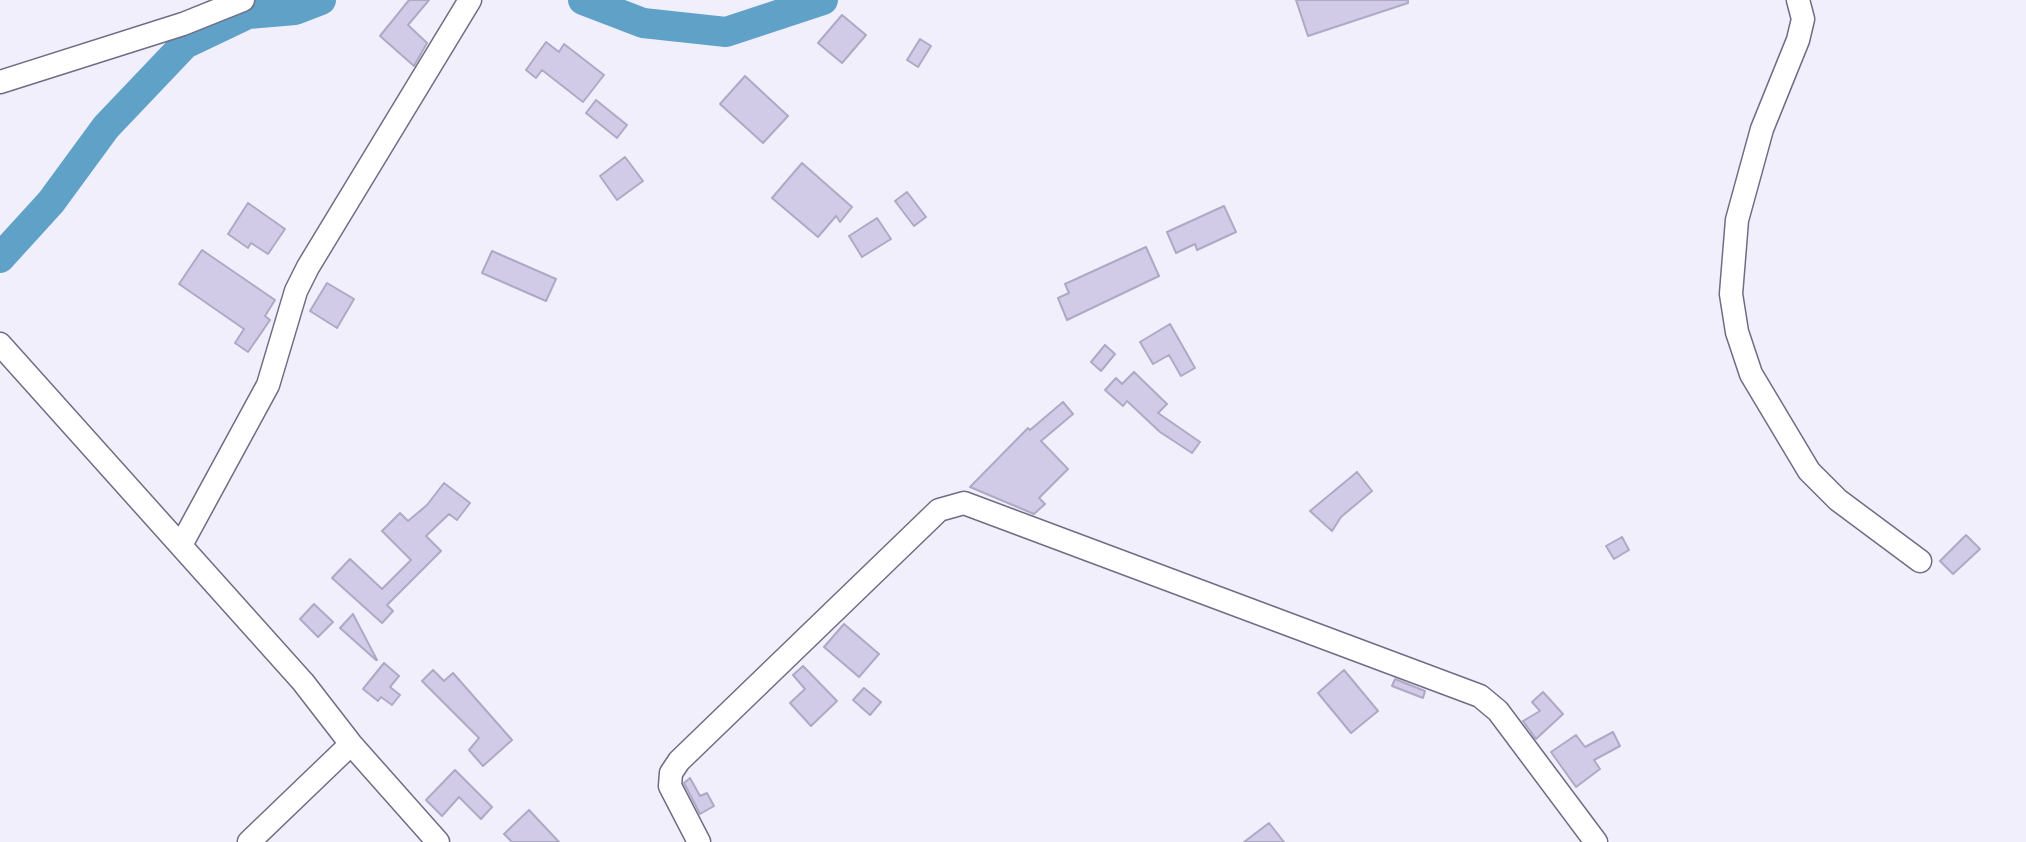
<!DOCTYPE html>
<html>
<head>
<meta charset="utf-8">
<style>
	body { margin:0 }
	canvas { display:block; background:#f1effb }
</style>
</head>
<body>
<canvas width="2026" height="842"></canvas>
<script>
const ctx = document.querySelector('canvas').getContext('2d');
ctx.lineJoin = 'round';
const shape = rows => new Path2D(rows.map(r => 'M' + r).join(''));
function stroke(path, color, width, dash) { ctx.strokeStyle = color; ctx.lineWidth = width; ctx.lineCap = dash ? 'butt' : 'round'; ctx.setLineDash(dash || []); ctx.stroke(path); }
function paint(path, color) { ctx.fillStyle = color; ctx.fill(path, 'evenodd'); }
stroke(shape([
	[583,0,643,23,726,32,823,0],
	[0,258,51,202,106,127,185,44,248,14,295,10,321,0]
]), '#60a2c7', 30);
const building = shape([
	[409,0,429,0,408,25,427,43,414,66,380,36,409,0],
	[1296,0,1408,0,1408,3,1308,36,1296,0],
	[842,15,866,35,842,63,818,43,842,15],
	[920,39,931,46,918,67,907,60,920,39],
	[546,42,559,52,564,44,604,75,583,102,542,70,536,78,526,70,546,42],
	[745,76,788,116,763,143,720,104,745,76],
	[596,100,627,125,617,138,586,113,596,100],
	[625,157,643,181,617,200,600,176,625,157],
	[802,163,852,207,840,222,836,216,818,237,772,198,802,163],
	[907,192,926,217,914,226,895,201,907,192],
	[248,203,285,229,268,254,251,243,248,248,228,234,248,203],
	[1224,206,1236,232,1197,250,1195,244,1176,253,1167,232,1224,206],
	[877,218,891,239,862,257,849,236,877,218],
	[1146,247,1159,276,1067,320,1058,298,1069,293,1065,284,1146,247],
	[202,250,275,300,265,316,270,320,248,352,235,343,244,329,179,284,202,250],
	[492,251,556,279,546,301,482,273,492,251],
	[327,283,354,299,337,328,310,311,327,283],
	[1170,324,1195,368,1181,376,1169,355,1153,364,1140,342,1170,324],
	[1105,345,1115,354,1101,371,1091,362,1105,345],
	[1134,372,1167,404,1158,413,1200,442,1192,453,1160,432,1127,401,1123,406,1105,390,1116,378,1122,384,1134,372],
	[1063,402,1073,414,1041,441,1068,469,1039,498,1045,504,1034,514,970,487,1028,428,1030,430,1063,402],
	[1357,472,1372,491,1341,517,1332,531,1310,511,1357,472],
	[444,483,470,503,457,520,449,514,426,536,441,551,387,605,393,611,382,623,332,578,350,559,382,589,411,560,382,531,400,513,408,521,427,505,444,483],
	[1966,535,1980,549,1953,574,1940,561,1966,535],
	[1622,537,1629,550,1614,559,1606,546,1622,537],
	[314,604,333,622,318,637,300,619,314,604],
	[353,614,377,660,376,660,340,628,353,614],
	[844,624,879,654,859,677,824,647,844,624],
	[384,663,399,676,390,687,400,695,392,705,381,697,378,701,363,689,384,663],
	[803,666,837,701,811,726,790,703,805,689,793,675,803,666],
	[433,670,444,681,453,673,512,740,483,766,469,750,479,738,422,681,433,670],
	[1344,670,1378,711,1351,733,1318,693,1344,670],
	[1395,679,1425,691,1423,698,1392,686,1395,679],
	[864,688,881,702,870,715,853,700,864,688],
	[1543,692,1563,714,1536,739,1523,721,1540,711,1532,702,1543,692],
	[1613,732,1620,746,1594,760,1600,769,1576,787,1551,752,1576,735,1585,747,1613,732],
	[455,770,492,807,481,819,459,797,442,816,426,800,455,770],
	[690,778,700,796,707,793,714,806,700,814,684,783,690,778],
	[529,810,559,842,512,842,504,834,529,810],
	[1269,823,1284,842,1244,842,1269,823]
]);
paint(building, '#d1cbe8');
stroke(building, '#aea9c5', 2);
const minor = shape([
	[1798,0,1803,19,1798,40,1762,129,1737,220,1731,294,1737,332,1751,374,1809,471,1838,500,1920,561],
	[0,82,183,24,243,0],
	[0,344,303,682,351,744,438,842],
	[181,545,268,385,296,291,308,267,470,0],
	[249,842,351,744],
	[699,842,670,786,671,773,679,761,939,510,964,503,1480,696,1498,711,1596,842]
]);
stroke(minor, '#706c85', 25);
stroke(minor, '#fff', 22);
</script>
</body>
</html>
